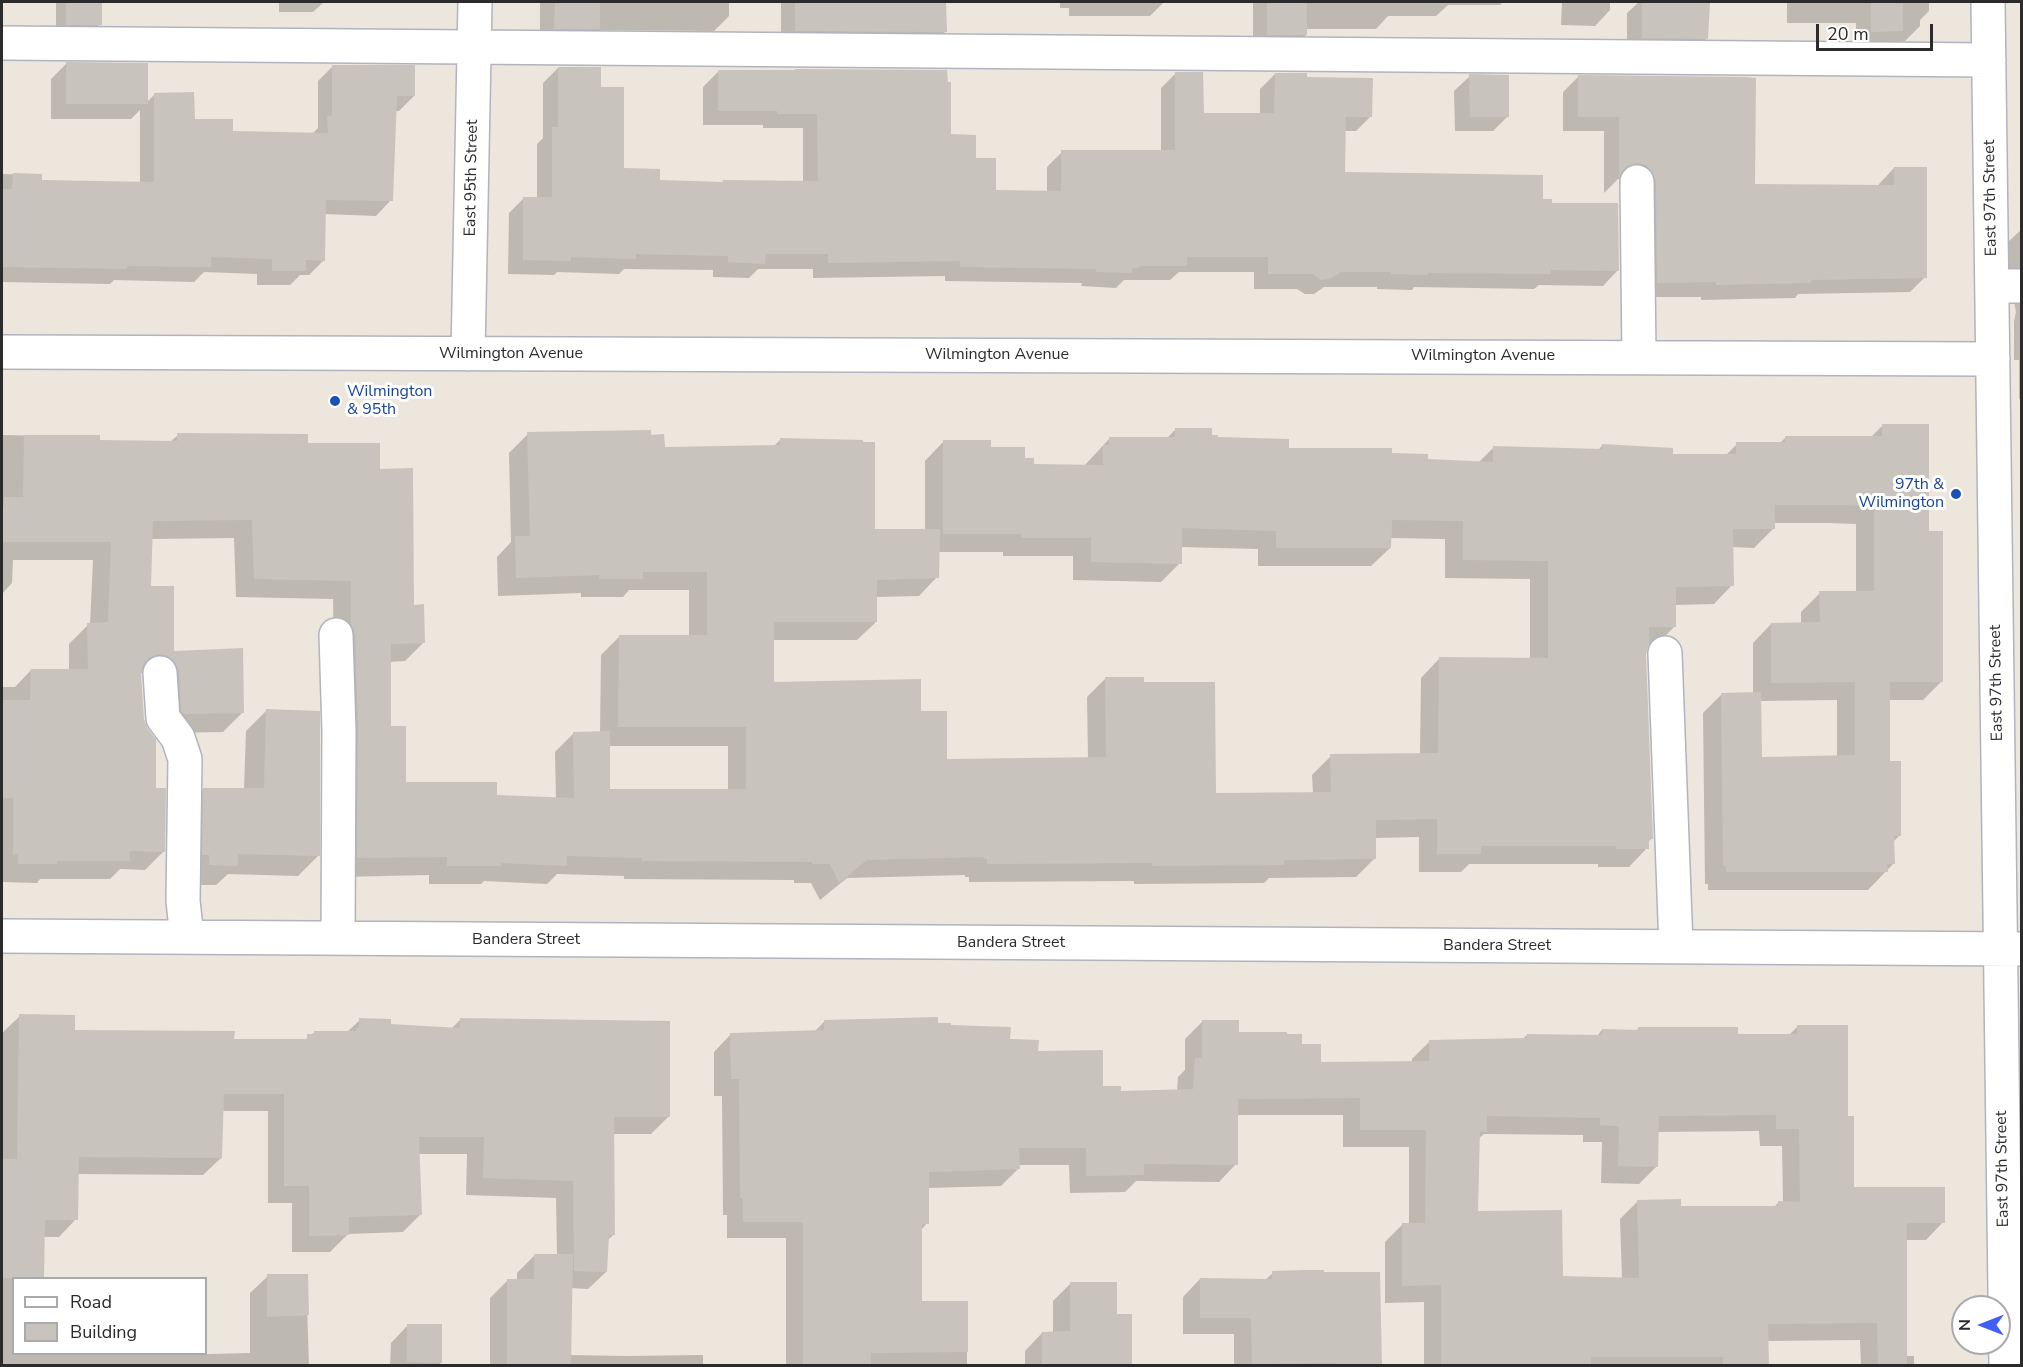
<!DOCTYPE html>
<html>
<head>
<meta charset="utf-8">
<style>
	body { margin:0 }
	#map { position:relative; width:2023px; height:1367px; overflow:hidden; background:#ede6dd; font-family:"Nunito Sans",sans-serif }
	canvas { display:block }
	.frame { position:absolute; inset:0; border:3px solid #2b2b2b; pointer-events:none }
	.legend { position:absolute; left:12px; top:1277px; width:195px; height:78px; box-sizing:border-box; background:#fff; border:2px solid #aaa; margin:0; padding:8px 10px; list-style:none; font-size:18px; color:#2b2b2b }
	.legend li { display:flex; align-items:center; gap:12px; height:30px }
	.legend b { width:30px; border:2px solid #aaa }
	.north { position:absolute; left:1951px; top:1295px; width:60px; height:60px; box-sizing:border-box; background:#fff; border:2px solid #aaa; border-radius:50%; rotate:270deg; font-size:16px; font-weight:700; line-height:24px; text-align:center; color:#2b2b2b }
	.north::after { content:''; display:block; margin:auto; width:21px; height:27px; background:#405ff7; clip-path:polygon(50% 0,100% 100%,50% 72%,0 100%) }
	.scale { position:absolute; left:1816px; top:24px; width:117px; height:27px; box-sizing:border-box; border:3px solid #2b2b2b; border-top:0; padding-left:8px; font-size:18px; line-height:21px; white-space:nowrap; color:#2b2b2b; -webkit-text-stroke:4px #fff; paint-order:stroke }
</style>
</head>
<body>
<div id="map">
<canvas width="2023" height="1367"></canvas>
<div class="frame"></div>
<ul class="legend">
<li><b style="height:8px;background:#fff"></b>Road</li>
<li><b style="height:16px;background:#c8c3bd"></b>Building</li>
</ul>
<div class="north">N</div>
<div class="scale">20 m</div>
</div>
<script>
const ctx = document.querySelector('canvas').getContext('2d');
ctx.lineJoin = 'round';
function paint(path, color) { ctx.fillStyle = color; ctx.fill(path, 'evenodd'); }
const shape = rows => new Path2D(rows.map(r => 'M' + r).join(''));
function stroke(path, color, width, dash) { ctx.strokeStyle = color; ctx.lineWidth = width; ctx.lineCap = dash ? 'butt' : 'round'; ctx.setLineDash(dash || []); ctx.stroke(path); }
function write(font, color, halo, rows, align = 'center') {
  ctx.font = font + ' "Nunito Sans",sans-serif'; ctx.lineWidth = 6; ctx.setLineDash([]); ctx.textBaseline = 'middle'; ctx.strokeStyle = halo; ctx.fillStyle = color; for (const [text, x, y, turn = 0] of rows) {
    ctx.save(); ctx.translate(x, y); ctx.rotate((+turn || 0) * Math.PI / 180); ctx.textAlign = isNaN(turn) ? turn : align; if (halo) ctx.strokeText(text, 0, 0); ctx.fillText(text, 0, 0); ctx.restore();
  }
}
paint(shape([
	[56,2,100,2,100,24,93,32,56,31],
	[279,2,324,2,313,12,279,12],
	[540,2,729,2,729,16,714,31,598,30,584,44,540,44],
	[781,2,946,2,945,32,930,47,781,46],
	[1060,2,1164,2,1150,16,1069,16,1069,8,1060,8],
	[1253,2,1503,2,1500,5,1448,5,1436,16,1388,16,1376,29,1306,29,1306,35,1291,50,1253,50],
	[1562,2,1610,2,1610,10,1595,26,1561,25],
	[1639,2,1709,2,1707,38,1692,53,1627,53,1627,13],
	[1787,2,1929,2,1929,11,1920,20,1920,26,1905,41,1856,46,1856,23,1787,23],
	[66,64,146,103,155,94,193,120,231,133,313,133,318,128,318,81,333,66,414,96,399,111,395,111,391,200,376,216,324,214,324,260,309,275,300,275,290,285,257,285,257,274,204,272,194,282,114,280,110,284,2,282,2,174,40,175,40,182,140,183,140,110,131,119,51,119,51,79],
	[558,68,600,88,622,169,658,182,721,184,723,181,803,182,803,128,763,128,763,125,703,125,703,87,718,72,949,136,974,159,994,192,1047,192,1047,167,1062,152,1161,152,1161,88,1176,73,1203,115,1260,115,1260,89,1275,74,1306,78,1371,116,1356,131,1344,131,1344,173,1542,200,1550,205,1618,270,1603,286,1539,285,1534,289,1414,287,1412,290,1377,289,1377,287,1324,287,1314,294,1305,294,1297,289,1254,289,1254,272,1179,272,1170,280,1124,280,1116,288,1081,286,1082,283,945,281,945,276,813,278,813,269,758,269,749,278,713,277,713,270,624,269,619,274,557,272,554,275,508,274,509,213,524,198,537,198,537,144,543,138,543,83],
	[1470,76,1508,116,1493,131,1455,131,1454,91],
	[1578,77,1754,185,1879,187,1879,184,1894,168,1925,277,1910,292,1798,294,1795,298,1744,299,1701,300,1701,297,1642,297,1630,180,1618,179,1604,193,1604,131,1563,131,1563,92],
	[2022,90,2022,142,2021,91],
	[2022,229,2022,399,2019,399,2019,360,2014,360,2014,321,2016,312,2013,296,2007,296,2007,243],
	[1883,425,1927,533,1942,681,1923,700,1889,700,1889,763,1900,835,1893,842,1893,864,1868,890,1708,890,1708,884,1705,884,1703,713,1722,694,1753,694,1753,643,1771,624,1801,624,1801,612,1820,593,1856,593,1856,524,1828,523,1773,523,1773,529,1754,548,1732,547,1732,585,1714,604,1675,605,1675,626,1656,645,1647,645,1645,654,1652,838,1647,843,1647,848,1629,867,1598,867,1598,864,1469,864,1461,872,1419,872,1419,837,1375,838,1375,858,1356,877,1269,878,1264,883,1134,884,1134,881,969,882,969,877,965,877,965,875,847,878,820,900,811,883,794,883,794,880,624,879,624,876,557,874,547,884,484,881,481,884,429,884,429,875,339,877,333,599,236,597,234,538,151,539,149,587,173,652,242,713,223,732,165,733,149,674,140,673,143,720,163,852,145,870,120,869,110,879,40,879,37,883,2,882,2,687,15,687,31,670,69,671,69,644,88,625,90,625,93,560,13,560,12,583,2,594,2,435,98,437,98,441,170,442,178,435,306,444,378,470,412,606,423,643,405,661,389,662,390,728,405,784,495,796,556,799,555,752,574,733,600,733,601,655,620,636,689,637,689,590,629,590,623,597,581,597,581,593,498,596,497,557,511,542,509,453,528,434,650,436,663,448,773,447,780,440,873,530,925,530,925,461,943,442,990,449,1023,460,1033,466,1084,466,1110,438,1167,438,1176,429,1216,439,1287,450,1390,454,1427,460,1478,463,1494,447,1598,450,1602,446,1671,456,1725,456,1737,444,1779,444,1786,437,1871,437],
	[1390,538,1445,539,1445,578,1530,579,1530,660,1439,659,1421,678,1420,755,1331,756,1312,775,1313,793,1214,795,1143,684,1105,679,1087,697,1088,759,946,760,920,713,773,683,773,640,857,640,876,622,876,597,919,596,937,577,938,552,1003,552,1003,556,1073,556,1073,580,1161,582,1180,563,1180,547,1258,549,1258,566,1371,566,1390,548],
	[1837,700,1837,757,1760,759,1760,701],
	[609,746,728,746,728,791,609,791],
	[266,711,318,856,298,876,228,874,216,885,189,885,183,810,204,789,244,789,246,731],
	[20,1016,74,1031,233,1041,303,1041,315,1032,347,1032,360,1020,389,1026,451,1029,460,1020,669,1116,651,1134,613,1134,614,1234,607,1241,606,1272,588,1289,571,1288,569,1355,627,1356,703,1355,703,1366,490,1366,490,1298,508,1280,517,1280,517,1273,534,1256,557,1256,556,1198,466,1195,467,1154,418,1154,420,1215,403,1232,348,1234,330,1252,292,1252,292,1203,268,1203,268,1111,222,1111,221,1158,203,1175,77,1174,76,1219,59,1237,44,1237,43,1278,14,1278,14,1354,170,1354,170,1355,250,1353,250,1293,268,1276,306,1275,309,1366,2,1366,2,1033],
	[1203,1021,1237,1033,1301,1045,1320,1064,1412,1063,1412,1059,1430,1041,1523,1039,1527,1035,1597,1036,1602,1030,1635,1031,1639,1028,1736,1036,1788,1036,1798,1026,1847,1117,1852,1189,1943,1222,1926,1240,1906,1240,1906,1356,1914,1356,1914,1366,1861,1366,1860,1340,1767,1341,1768,1366,1424,1366,1424,1302,1385,1303,1385,1242,1403,1224,1409,1224,1409,1147,1343,1147,1343,1115,1237,1115,1236,1164,1219,1182,1136,1181,1125,1192,1070,1193,1069,1165,1018,1165,1018,1169,1001,1186,927,1188,927,1223,921,1230,921,1302,967,1302,967,1366,786,1366,786,1238,727,1238,727,1215,723,1215,722,1096,714,1096,714,1052,731,1034,814,1032,824,1022,937,1025,1009,1041,1037,1053,1102,1088,1120,1093,1177,1091,1178,1077,1185,1070,1185,1039],
	[1759,1131,1760,1146,1782,1146,1783,1202,1779,1202,1774,1207,1680,1207,1638,1201,1620,1219,1622,1279,1562,1278,1477,1212,1478,1139,1484,1134,1583,1135,1583,1142,1602,1142,1601,1183,1639,1184,1657,1166,1657,1132],
	[2022,1027,2022,1058,2020,1058,2020,1028],
	[2022,1123,2022,1158,2021,1158,2020,1124],
	[1273,1273,1379,1273,1380,1366,1234,1366,1234,1334,1183,1334,1183,1297,1200,1279,1265,1280],
	[1071,1283,1115,1315,1130,1315,1130,1366,1025,1366,1025,1351,1042,1333,1053,1333,1053,1301],
	[408,1325,441,1326,440,1366,390,1366,391,1343]
]), '#0003');
paint(shape([
	[66,2,102,2,102,25,66,25],
	[555,2,600,2,600,29,554,29],
	[795,2,946,2,947,32,795,31],
	[1267,2,1307,2,1307,35,1267,35],
	[1642,2,1710,2,1708,39,1642,38],
	[1871,2,1903,2,1903,31,1871,32],
	[66,62,148,63,148,104,66,104],
	[332,65,415,65,415,96,397,96,393,201,326,200,325,261,306,260,306,271,272,271,272,259,211,257,211,267,127,266,127,269,2,267,2,189,12,189,13,173,42,174,42,180,154,182,154,93,194,92,195,119,233,119,233,131,328,133,327,116,332,116],
	[558,67,601,67,601,87,624,87,624,168,660,169,660,180,723,182,723,180,818,181,817,114,777,114,777,111,718,111,718,70,795,70,795,69,947,70,948,82,951,82,951,134,976,135,976,158,996,158,996,190,1061,191,1061,150,1175,150,1175,72,1203,72,1204,113,1274,113,1275,73,1307,73,1307,77,1373,78,1372,117,1346,117,1345,172,1543,175,1543,199,1552,199,1552,203,1618,203,1619,271,1551,270,1551,274,1428,273,1428,275,1391,274,1391,272,1341,272,1330,279,1320,280,1313,274,1268,274,1268,257,1187,257,1187,266,1139,266,1139,268,1132,268,1132,273,1096,272,1096,269,960,267,960,261,828,263,828,254,766,254,765,264,728,262,728,256,636,254,636,259,571,257,571,261,523,260,523,197,552,197,552,127,558,127],
	[1469,74,1509,75,1509,117,1470,117],
	[1578,75,1745,77,1756,78,1755,184,1894,185,1894,167,1927,167,1927,278,1811,280,1811,283,1760,284,1716,285,1716,282,1657,283,1656,182,1653,173,1646,165,1636,163,1627,166,1621,172,1619,181,1619,117,1578,117],
	[1882,424,1929,424,1929,531,1943,531,1943,682,1890,682,1890,761,1901,761,1901,836,1894,836,1895,864,1887,864,1888,872,1726,872,1726,866,1723,866,1721,693,1761,692,1762,757,1855,755,1855,682,1771,683,1771,623,1820,622,1819,591,1874,591,1874,506,1847,505,1775,505,1775,529,1733,529,1734,586,1676,587,1676,627,1649,627,1649,644,1646,654,1653,839,1649,839,1649,849,1616,849,1616,846,1481,846,1481,854,1437,854,1437,819,1376,820,1376,859,1284,860,1284,865,1152,866,1152,863,987,864,987,859,984,859,984,857,867,860,839,883,830,864,812,864,812,862,642,861,642,858,567,856,567,866,501,863,501,866,447,866,447,857,357,858,358,731,355,634,351,624,351,581,254,579,252,520,153,521,151,586,174,586,174,651,243,648,244,713,184,714,181,711,179,672,175,662,168,656,158,654,149,658,143,665,141,674,144,719,148,729,156,739,156,788,166,788,165,852,130,851,130,861,57,861,57,864,18,864,18,854,13,854,13,798,3,798,2,700,30,700,31,669,88,669,87,623,108,622,111,542,2,542,2,506,4,506,4,497,23,497,24,435,100,435,100,440,177,441,177,433,308,434,308,443,380,443,380,469,413,468,414,605,424,604,425,643,391,644,391,726,406,726,406,782,497,782,497,795,574,798,573,732,610,731,610,789,746,789,746,727,618,727,619,635,707,635,707,572,643,572,643,579,599,579,599,575,516,578,515,536,530,536,527,432,651,430,651,435,664,434,665,447,780,445,780,438,863,440,863,442,875,442,875,529,940,529,939,578,877,580,877,622,774,622,774,682,921,679,921,711,947,711,947,759,1106,757,1105,677,1144,677,1144,682,1215,682,1216,793,1331,792,1330,754,1438,753,1439,657,1548,658,1548,561,1463,560,1463,521,1392,520,1391,548,1276,548,1276,531,1182,528,1182,564,1091,562,1091,538,1021,538,1021,534,943,534,943,440,991,440,991,447,1025,447,1025,458,1034,458,1034,464,1103,465,1103,445,1109,445,1109,437,1175,437,1175,428,1212,428,1212,435,1218,435,1218,437,1289,439,1289,448,1392,448,1392,453,1428,454,1428,459,1493,462,1493,446,1602,449,1602,444,1673,448,1673,454,1736,454,1736,442,1785,442,1785,436,1882,436],
	[266,709,320,711,320,856,238,854,238,866,209,865,209,855,202,855,203,788,264,788],
	[19,1014,75,1015,75,1030,235,1031,234,1039,307,1039,307,1034,314,1034,314,1031,356,1031,356,1028,359,1028,359,1018,391,1019,391,1024,460,1028,460,1018,670,1021,670,1117,614,1117,615,1235,609,1235,607,1272,574,1271,573,1181,483,1178,484,1137,419,1137,422,1215,349,1217,349,1235,309,1236,309,1186,284,1186,284,1094,224,1094,222,1158,79,1157,78,1220,45,1220,44,1278,2,1278,3,1159,17,1159],
	[938,1017,938,1023,951,1023,951,1025,1011,1027,1010,1039,1039,1040,1038,1051,1103,1050,1103,1086,1121,1086,1121,1091,1193,1089,1195,1058,1202,1058,1202,1020,1239,1020,1239,1032,1287,1032,1287,1034,1302,1034,1302,1044,1321,1044,1321,1062,1429,1061,1429,1040,1527,1038,1527,1034,1602,1035,1602,1029,1638,1030,1638,1027,1738,1027,1738,1034,1797,1034,1797,1025,1848,1025,1848,1116,1854,1116,1854,1187,1945,1187,1945,1223,1907,1223,1907,1365,1878,1365,1877,1323,1768,1324,1769,1365,1723,1365,1723,1357,1591,1357,1591,1365,1441,1365,1441,1285,1402,1286,1402,1223,1425,1223,1426,1130,1360,1130,1360,1098,1238,1099,1238,1165,1144,1164,1144,1175,1086,1176,1086,1148,1019,1148,1020,1169,929,1172,929,1224,922,1224,922,1301,968,1301,968,1352,871,1353,871,1365,803,1365,803,1222,743,1222,743,1198,740,1198,739,1079,731,1079,730,1033,824,1030,824,1020],
	[1776,1115,1776,1129,1799,1129,1800,1202,1778,1201,1778,1206,1681,1206,1681,1199,1637,1200,1639,1278,1563,1276,1562,1210,1478,1211,1480,1132,1487,1132,1487,1116,1600,1118,1600,1125,1619,1126,1618,1166,1658,1167,1659,1116],
	[534,1254,573,1254,571,1365,507,1365,507,1279,534,1279],
	[1304,1270,1324,1270,1324,1272,1380,1272,1382,1365,1336,1365,1336,1363,1252,1364,1251,1318,1200,1318,1200,1278,1272,1279,1272,1271],
	[267,1274,308,1274,309,1315,267,1317],
	[1070,1282,1117,1282,1117,1314,1132,1314,1132,1365,1042,1365,1042,1332,1070,1331],
	[407,1324,442,1324,442,1363,407,1362]
]), '#c8c3bd');
const minor = shape([
	[1988,2,2006,1366],
	[2,43,1989,60],
	[1637,182,1639,357],
	[1992,286,2022,286],
	[2,352,1993,359],
	[468,354,475,2],
	[336,635,339,731,338,938],
	[1665,653,1676,947],
	[160,673,163,718,178,738,185,759,183,901,187,937],
	[2,936,2022,949]
]);
stroke(minor, '#b1b4be', 36);
stroke(minor, '#fff', 33);
for (const [x, y, r, color] of [
	[335,401,6,"#1a4fb4"],
	[1956,494,6,"#1a4fb4"]
]) { const dot = new Path2D(); dot.arc(x, y, r, 0, 2 * Math.PI); ctx.fillStyle = color; ctx.fill(dot); stroke(dot, '#fff', 2); }
write('16px', '#2b2b2b', '#fff', [
	["East 95th Street",472,178,-89],
	["East 97th Street",1991,198,-91],
	["Wilmington Avenue",511,354],
	["Wilmington Avenue",997,355],
	["Wilmington Avenue",1483,356],
	["East 97th Street",1997,683,-91],
	["Bandera Street",526,940],
	["Bandera Street",1011,943],
	["Bandera Street",1497,946],
	["East 97th Street",2003,1169,-91]
]);
write('16px', '#164399', '#fff', [
	["Wilmington",347,392],
	["& 95th",347,410],
	["97th &",1944,485,"right"],
	["Wilmington",1944,503,"right"]
], 'left');
</script>
</body>
</html>
